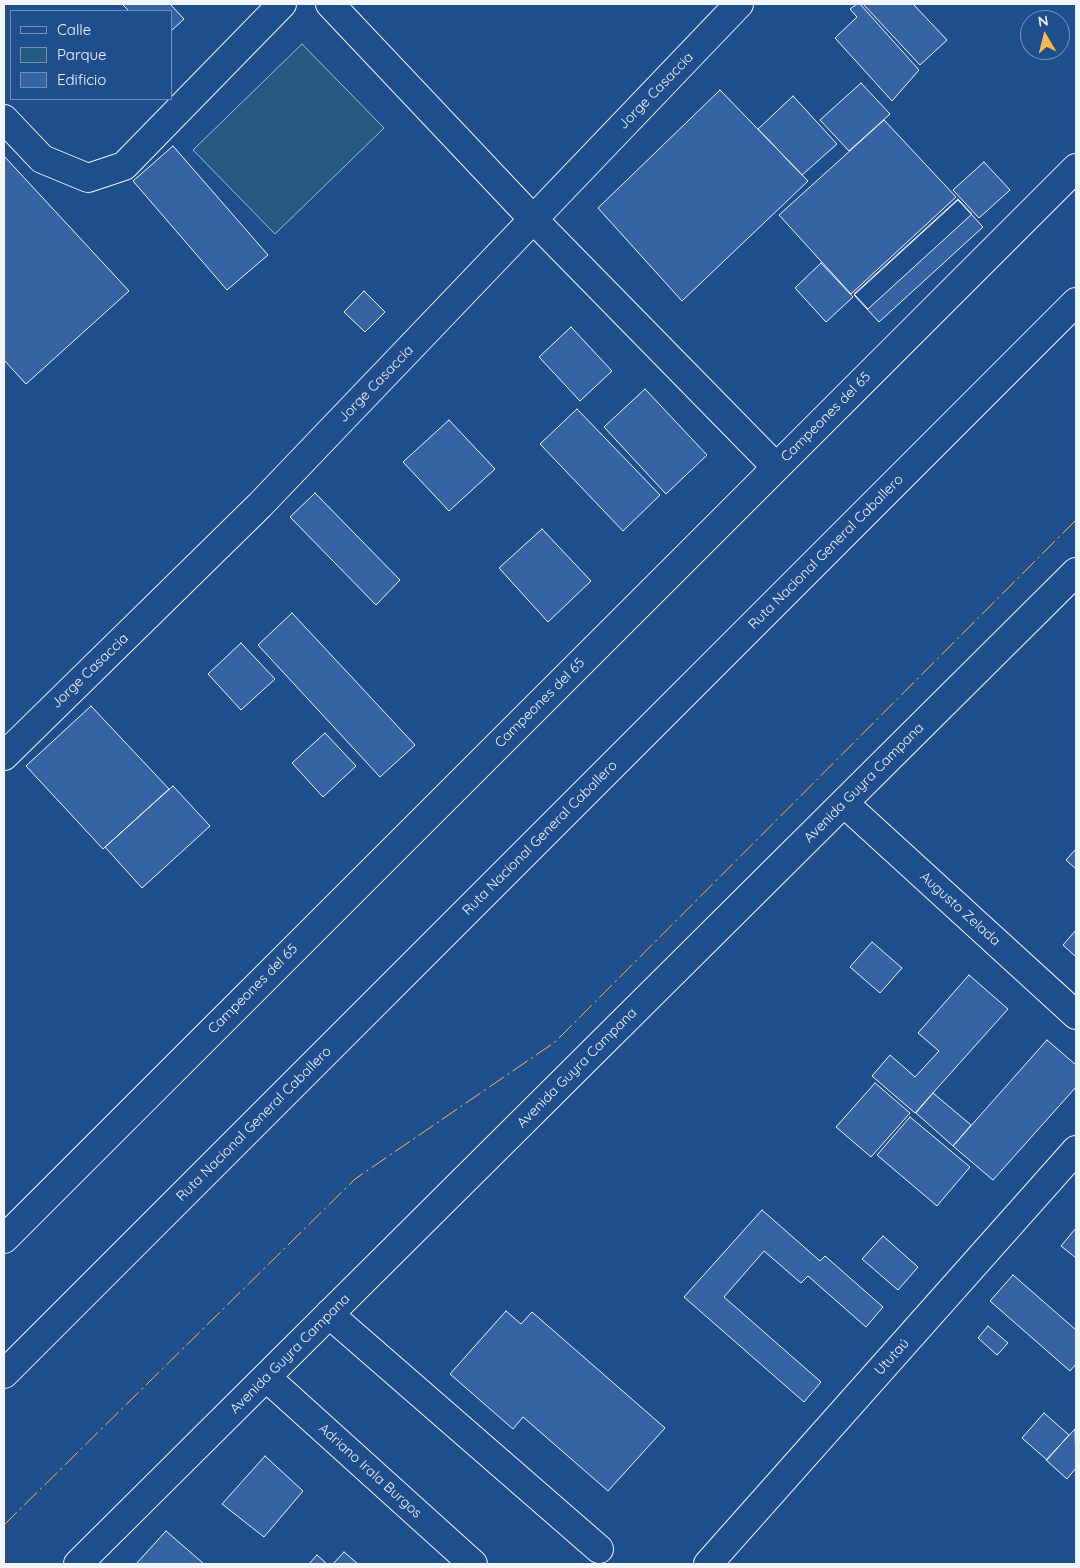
<!DOCTYPE html>
<html>
<head>
<meta charset="utf-8">
<style>
	body { margin:0 }
	#map { position:relative; width:1080px; height:1568px; overflow:hidden; background:#1f4e8c; font-family:Quicksand,sans-serif }
	canvas { display:block }
	.frame { position:absolute; inset:0; border:5px solid #f2f6ff; pointer-events:none }
	.legend { position:absolute; left:10px; top:10px; width:162px; height:90px; box-sizing:border-box; background:#1f4e8c; border:1px solid #7391ba; margin:0; padding:6px 9px; list-style:none; font-size:15px; color:#f2f6ff }
	.legend li { display:flex; align-items:center; gap:10px; height:25px }
	.legend b { width:25px; border:1px solid #7391ba }
	.north { position:absolute; left:1020px; top:10px; width:50px; height:50px; box-sizing:border-box; background:#1f4e8c; border:1px solid #7391ba; border-radius:50%; rotate:352deg; font-size:14px; font-weight:700; line-height:20px; text-align:center; color:#f2f6ff }
	.north::after { content:''; display:block; margin:auto; width:18px; height:22px; background:#ffb74d; clip-path:polygon(50% 0,100% 100%,50% 72%,0 100%) }
</style>
</head>
<body>
<div id="map">
<canvas width="1080" height="1568"></canvas>
<div class="frame"></div>
<ul class="legend">
<li><b style="height:6px;background:#1f4e8c"></b>Calle</li>
<li><b style="height:14px;background:#245a82"></b>Parque</li>
<li><b style="height:14px;background:#3563a3"></b>Edificio</li>
</ul>
<div class="north">N</div>
</div>
<script>
const ctx = document.querySelector('canvas').getContext('2d');
ctx.lineJoin = 'round';
function paint(path, color) { ctx.fillStyle = color; ctx.fill(path, 'evenodd'); }
const shape = rows => new Path2D(rows.map(r => 'M' + r).join(''));
function stroke(path, color, width, dash) { ctx.strokeStyle = color; ctx.lineWidth = width; ctx.lineCap = dash ? 'butt' : 'round'; ctx.setLineDash(dash || []); ctx.stroke(path); }
function write(font, color, halo, rows, align = 'center') {
  ctx.font = font + ' Quicksand,sans-serif'; ctx.lineWidth = 4; ctx.setLineDash([]); ctx.textBaseline = 'middle'; ctx.strokeStyle = halo; ctx.fillStyle = color; for (const [text, x, y, turn = 0] of rows) {
    ctx.save(); ctx.translate(x, y); ctx.rotate((+turn || 0) * Math.PI / 180); ctx.textAlign = isNaN(turn) ? turn : align; if (halo) ctx.strokeText(text, 0, 0); ctx.fillText(text, 0, 0); ctx.restore();
  }
}
const green = shape([
	[302,44,384,128,275,234,193,150,302,44]
]);
paint(green, '#245a82');
stroke(green, '#a8bbd7', 1);
const building = shape([
	[122,4,170,4,184,19,171,31,171,11,129,11,122,4],
	[857,4,860,4,919,70,892,101,835,38,857,17,850,9,857,4],
	[863,4,913,4,947,40,920,65,863,4],
	[861,83,890,114,849,151,820,120,861,83],
	[720,90,808,181,682,301,598,208,720,90],
	[793,96,837,144,802,175,758,129,793,96],
	[884,120,956,197,851,294,779,215,884,120],
	[173,146,268,255,227,290,133,181,173,146],
	[4,156,129,291,26,384,4,360,4,156],
	[984,162,1010,190,979,218,953,190,984,162],
	[958,199,972,214,868,309,854,294,958,199],
	[958,200,983,227,879,322,854,295,958,200],
	[821,263,853,297,826,322,795,288,821,263],
	[364,291,385,312,365,332,344,312,364,291],
	[571,327,612,371,580,401,539,357,571,327],
	[645,389,707,455,666,494,604,427,645,389],
	[577,409,660,495,623,531,540,444,577,409],
	[449,420,495,469,449,511,403,462,449,420],
	[315,493,400,580,376,605,290,517,315,493],
	[542,529,591,581,548,622,499,568,542,529],
	[292,613,415,745,380,777,258,645,292,613],
	[241,643,275,679,241,710,208,674,241,643],
	[91,706,169,789,103,849,26,766,91,706],
	[325,733,356,766,323,797,292,763,325,733],
	[173,786,210,826,142,888,105,847,173,786],
	[1076,849,1076,869,1066,860,1076,849],
	[1076,930,1076,957,1063,945,1076,930],
	[872,942,902,968,880,993,850,967,872,942],
	[969,975,1008,1009,915,1113,872,1076,890,1055,915,1077,939,1051,918,1033,969,975],
	[1047,1040,1076,1065,1076,1087,993,1180,953,1146,1047,1040],
	[875,1083,910,1113,871,1157,836,1127,875,1083],
	[933,1093,971,1125,953,1146,916,1113,933,1093],
	[910,1117,970,1167,937,1206,877,1155,910,1117],
	[762,1210,820,1261,825,1256,883,1307,866,1327,808,1276,801,1283,764,1251,724,1297,821,1382,804,1402,684,1297,762,1210],
	[1076,1228,1076,1258,1061,1246,1076,1228],
	[883,1236,918,1267,898,1290,862,1259,883,1236],
	[1013,1275,1076,1330,1076,1364,1070,1371,990,1301,1013,1275],
	[506,1311,521,1324,532,1312,665,1428,608,1491,523,1417,513,1429,450,1374,506,1311],
	[988,1326,1008,1343,997,1355,978,1338,988,1326],
	[1044,1413,1069,1435,1047,1460,1022,1438,1044,1413],
	[1075,1429,1076,1468,1067,1479,1046,1460,1075,1429],
	[265,1456,303,1491,264,1537,222,1504,265,1456],
	[166,1531,204,1564,136,1564,166,1531],
	[344,1552,358,1564,333,1564,344,1552],
	[317,1555,327,1564,309,1564,317,1555]
]);
paint(building, '#3563a3');
stroke(building, '#f2f6ff', 1);
const minor = shape([
	[330,4,533,219,776,467],
	[4,119,42,159,88,178,124,166,282,4],
	[4,756,260,505,739,4],
	[844,803,1076,1015],
	[329,1314,599,1549],
	[266,1377,473,1564],
	[78,1564,1076,572],
	[708,1564,1076,1150]
]);
const major = shape([
	[4,1239,1076,168]
]);
const highway = shape([
	[4,1374,1076,302]
]);
stroke(minor, '#f2f6ff', 30);
stroke(major, '#f2f6ff', 30);
stroke(highway, '#f2f6ff', 30);
stroke(minor, '#1f4e8c', 28);
stroke(major, '#1f4e8c', 28);
stroke(highway, '#1f4e8c', 28);
stroke(shape([
	[4,1525,355,1179,555,1042,1076,520]
]), '#ffb74d', 1, [18, 4, 2.5, 4]);
write('14px', '#f2f6ff', '#1f4e8c', [
	["Jorge Casaccia",656,91,-46],
	["Jorge Casaccia",376,384,-46],
	["Campeones del 65",826,417,-45],
	["Ruta Nacional General Caballero",826,552,-45],
	["Jorge Casaccia",90,671,-44],
	["Campeones del 65",540,703,-45],
	["Avenida Guyra Campana",864,783,-45],
	["Ruta Nacional General Caballero",540,838,-45],
	["Augusto Zelada",960,909,42],
	["Campeones del 65",253,989,-45],
	["Avenida Guyra Campana",577,1068,-45],
	["Ruta Nacional General Caballero",254,1124,-45],
	["Avenida Guyra Campana",290,1354,-45],
	["Ututaú",892,1357,-48],
	["Adriano Irala Burgos",370,1471,42]
]);
</script>
</body>
</html>
